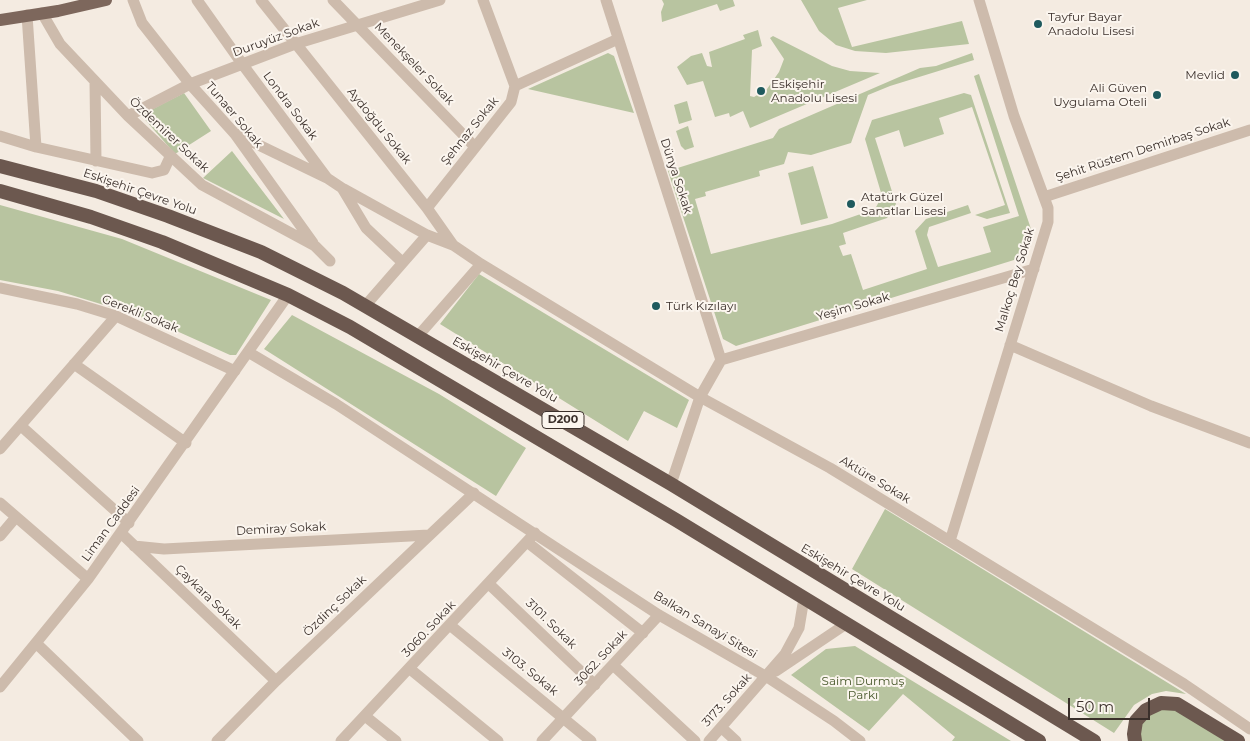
<!DOCTYPE html>
<html>
<head>
<meta charset="utf-8">
<style>
	body { margin:0 }
	#map { position:relative; width:1250px; height:741px; overflow:hidden; background:#f4ebe1; font-family:Montserrat,sans-serif }
	canvas { display:block }
	.scale { position:absolute; left:1068px; top:698px; width:82px; height:22px; box-sizing:border-box; border:2px solid #3b302b; border-top:0; padding-left:6px; font-size:15px; line-height:18px; white-space:nowrap; color:#3b302b; -webkit-text-stroke:4px #fbf5ee; paint-order:stroke }
</style>
</head>
<body>
<div id="map">
<canvas width="1250" height="741"></canvas>
<div class="scale">50 m</div>
</div>
<script>
const ctx = document.querySelector('canvas').getContext('2d');
ctx.lineJoin = 'round';
function paint(path, color) { ctx.fillStyle = color; ctx.fill(path, 'evenodd'); }
const shape = rows => new Path2D(rows.map(r => 'M' + r).join(''));
function stroke(path, color, width, dash) { ctx.strokeStyle = color; ctx.lineWidth = width; ctx.lineCap = dash ? 'butt' : 'round'; ctx.setLineDash(dash || []); ctx.stroke(path); }
function write(font, color, halo, rows, align = 'center') {
  ctx.font = font + ' Montserrat,sans-serif'; ctx.lineWidth = 4; ctx.setLineDash([]); ctx.textBaseline = 'middle'; ctx.strokeStyle = halo; ctx.fillStyle = color; for (const [text, x, y, turn = 0] of rows) {
    ctx.save(); ctx.translate(x, y); ctx.rotate((+turn || 0) * Math.PI / 180); ctx.textAlign = isNaN(turn) ? turn : align; if (halo) ctx.strokeText(text, 0, 0); ctx.fillText(text, 0, 0); ctx.restore();
  }
}
paint(shape([
	[662,0,733,0,735,6,720,11,717,4,662,22,661,12,664,4],
	[801,0,867,0,838,8,852,47,962,21,969,44,886,53,855,51,836,45,819,31],
	[758,30,762,46,752,50,750,96,754,97,767,89,779,72,784,59,770,38,773,36,832,66,850,71,880,73,750,128,743,111,730,117,729,113,715,117,703,81,687,85,677,67,691,56,702,53,707,66,712,67,709,52,745,39,743,35],
	[608,53,614,56,634,113,528,89],
	[972,53,974,60,890,86,868,95,851,143,811,155,788,152,784,164,759,171,760,176,705,192,706,196,695,199,711,254,832,224,875,209,882,196,865,139,872,120,964,93,971,95,1010,213,987,219,975,215,1005,205,972,107,939,118,944,134,904,147,899,130,875,138,896,204,887,218,843,233,846,244,839,246,843,256,851,254,863,290,927,269,915,231,926,219,968,205,971,213,929,227,927,235,938,267,991,252,983,227,1019,216,974,76,979,74,1031,229,1022,251,1014,260,736,346,723,339,668,171,773,138,779,129,920,68,936,66],
	[184,93,211,131,175,154,141,115],
	[687,101,692,120,679,124,674,105],
	[688,126,694,147,685,150,681,146,676,131],
	[232,151,284,219,203,178],
	[813,166,828,218,801,225,788,173],
	[0,205,122,239,271,300,236,355,230,355,161,324,117,309,58,291,0,280],
	[479,274,689,400,677,428,644,411,628,441,440,324],
	[292,315,439,394,526,448,496,496,264,349],
	[885,509,1186,694,1166,691,1152,694,1134,705,1114,733,852,569],
	[855,646,1011,741,952,741,955,737,903,694,869,731,791,675,826,649],
	[1164,706,1177,707,1226,741,1138,741,1139,722]
]), '#b8c4a0');
stroke(shape([
	[133,0,142,23,190,84,235,134,313,243],
	[197,0,243,65,327,178],
	[261,0,427,208,453,245,481,264,700,397,830,468,1184,684,1250,729],
	[333,0,475,147],
	[483,0,515,86],
	[606,0,721,360],
	[42,13,60,44,128,116,202,185,315,246,330,261],
	[27,15,36,147],
	[95,81,96,161],
	[128,116,190,84,295,44,440,0],
	[236,134,327,178,342,188,366,228,402,262],
	[0,136,36,147,152,173,164,170,170,157],
	[344,189,427,235,453,245],
	[1044,197,1250,130],
	[427,208,511,102,515,86,618,39],
	[0,288,77,304,116,316,235,371],
	[365,306,427,235],
	[418,336,481,264],
	[1010,345,1151,406,1250,443],
	[248,352,336,404,659,615,767,677,834,721,860,741],
	[74,364,186,443],
	[21,426,129,523],
	[0,449,116,316],
	[671,484,700,397,721,360,1034,269],
	[0,503,88,579],
	[121,533,276,681],
	[0,536,16,517],
	[950,541,1048,222,1048,208,1014,116,979,0],
	[527,542,643,633],
	[134,546,164,549,429,535],
	[489,584,595,685],
	[451,626,591,741],
	[37,644,138,741],
	[613,665,695,741],
	[410,669,498,741],
	[776,671,846,624],
	[0,687,88,579,288,295],
	[365,716,396,741],
	[722,728,736,741],
	[217,741,276,681,474,493],
	[341,741,535,533],
	[542,741,659,615],
	[709,741,785,654,799,628,804,598]
]), '#cdbbac', 11);
stroke(shape([
	[0,20,58,11,106,0]
]), '#7d675c', 12);
stroke(shape([
	[0,166,96,191,168,216,261,252,343,293,671,484,1094,741],
	[0,191,91,217,162,242,288,295,350,327,676,520,1039,741],
	[1135,741,1134,734,1136,721,1146,710,1161,703,1177,704,1238,741]
]), '#6c584f', 14);
for (const [x, y, r, color] of [
	[1038,24,5,"#1f5a5e"],
	[1235,75,5,"#1f5a5e"],
	[761,91,5,"#1f5a5e"],
	[1157,95,5,"#1f5a5e"],
	[851,204,5,"#1f5a5e"],
	[656,306,5,"#1f5a5e"]
]) { const dot = new Path2D(); dot.arc(x, y, r, 0, 2 * Math.PI); ctx.fillStyle = color; ctx.fill(dot); stroke(dot, '#fbf5ee', 2); }
for (const [x, y, w] of [
	[563,420,42]
]) { const box = new Path2D(); box.roundRect(x - w / 2, y - 8.5, w, 17, 4); ctx.fillStyle = '#fbf5ee'; ctx.fill(box); stroke(box, '#3b302b', 1); }
write('bold 11px', '#3b302b', null, [
	["D200",563,420]
]);
write('12px', '#3b302b', '#fbf5ee', [
	["Tayfur Bayar",1048,17],
	["Anadolu Lisesi",1048,31],
	["Mevlid",1225,75,"right"],
	["Eskişehir",771,84],
	["Anadolu Lisesi",771,98],
	["Ali Güven",1147,88,"right"],
	["Uygulama Oteli",1147,102,"right"],
	["Atatürk Güzel",861,197],
	["Sanatlar Lisesi",861,211],
	["Türk Kızılayı",666,306]
], 'left');
write('12px', '#3b302b', '#fbf5ee', [
	["Duruyüz Sokak",276,38,-20],
	["Menekşeler Sokak",414,64,46],
	["Londra Sokak",290,106,53],
	["Tunaer Sokak",234,115,50],
	["Aydoğdu Sokak",379,126,51],
	["Şehnaz Sokak",470,131,-51],
	["Özdemirer Sokak",169,135,43],
	["Şehit Rüstem Demirbaş Sokak",1143,150,-18],
	["Dünya Sokak",676,176,72],
	["Eskişehir Çevre Yolu",140,192,19],
	["Malkoç Bey Sokak",1015,280,-73],
	["Yeşim Sokak",853,307,-16],
	["Gerekli Sokak",140,314,22],
	["Eskişehir Çevre Yolu",505,370,30],
	["Aktüre Sokak",875,480,31],
	["Liman Caddesi",111,524,-54],
	["Demiray Sokak",281,529,-3],
	["Eskişehir Çevre Yolu",853,578,31],
	["Çaykara Sokak",208,597,44],
	["Özdinç Sokak",335,606,-44],
	["3101. Sokak",551,624,44],
	["Balkan Sanayi Sitesi",705,625,31],
	["3060. Sokak",429,629,-47],
	["3062. Sokak",601,658,-47],
	["3103. Sokak",530,672,39],
	["3173. Sokak",727,700,-48]
]);
write('12px', '#4a5a2e', '#fbf5ee', [
	["Saim Durmuş",863,681],
	["Parkı",863,695]
]);
</script>
</body>
</html>
